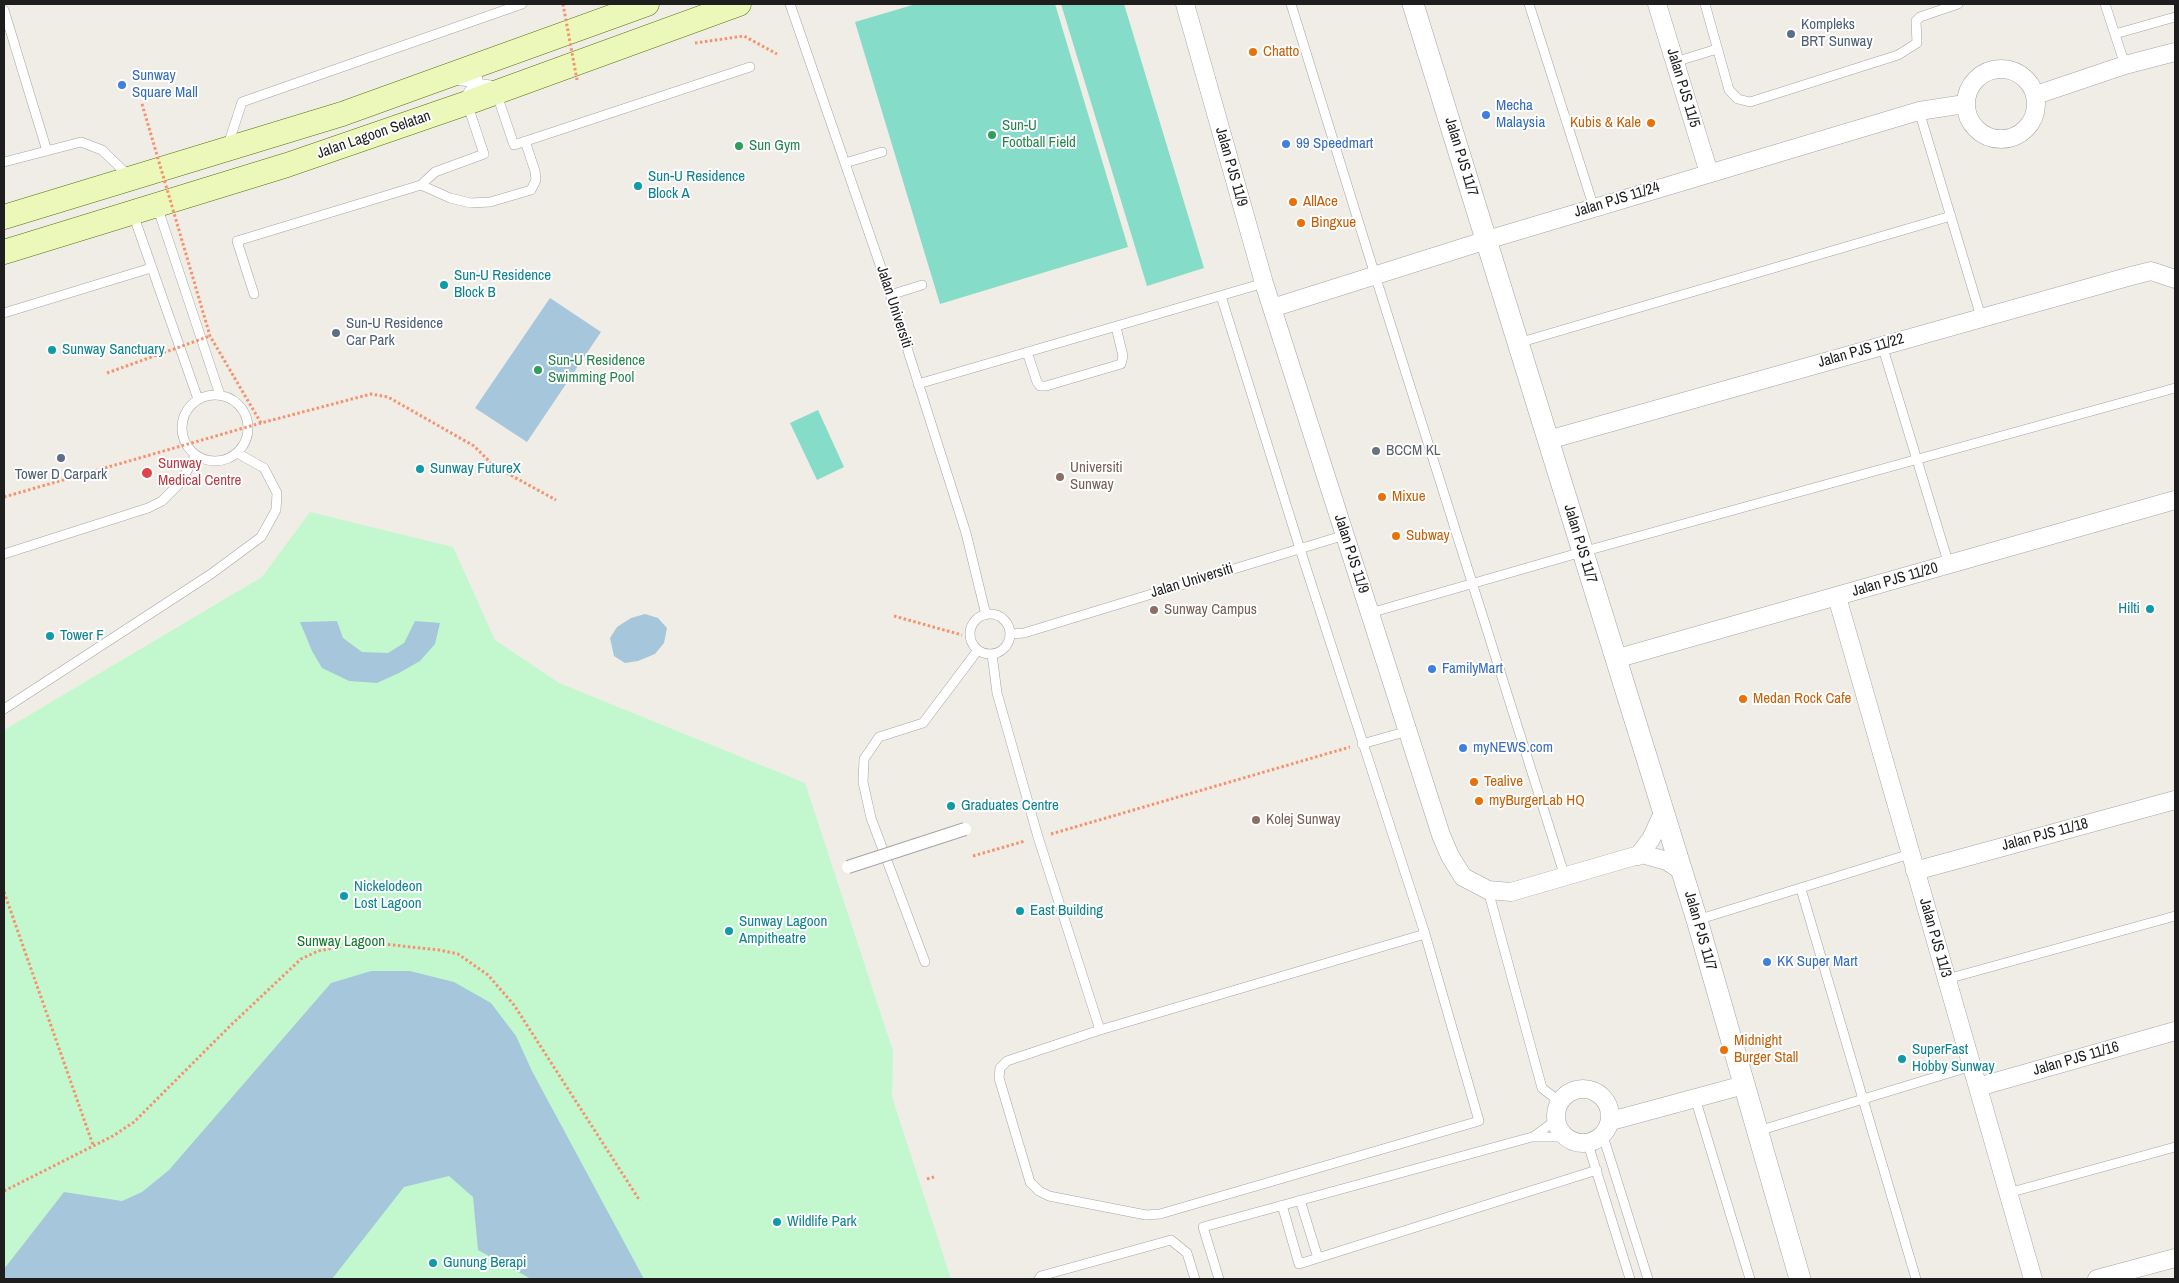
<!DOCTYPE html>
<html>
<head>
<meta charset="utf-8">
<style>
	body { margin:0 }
	#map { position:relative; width:2179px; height:1283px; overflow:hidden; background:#efede5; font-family:"Archivo Narrow",sans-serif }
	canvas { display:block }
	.frame { position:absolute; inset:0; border:5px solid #1e1e1e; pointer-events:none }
</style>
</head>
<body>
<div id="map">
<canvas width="2179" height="1283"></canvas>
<div class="frame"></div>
</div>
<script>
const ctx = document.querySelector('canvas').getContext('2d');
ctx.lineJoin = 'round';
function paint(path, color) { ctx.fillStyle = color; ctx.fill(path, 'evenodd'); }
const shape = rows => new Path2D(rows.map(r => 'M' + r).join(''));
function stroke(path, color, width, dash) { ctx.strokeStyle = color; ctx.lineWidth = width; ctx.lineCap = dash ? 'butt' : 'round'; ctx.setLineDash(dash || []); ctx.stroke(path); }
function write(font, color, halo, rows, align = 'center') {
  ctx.font = font + ' "Archivo Narrow",sans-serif'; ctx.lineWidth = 4; ctx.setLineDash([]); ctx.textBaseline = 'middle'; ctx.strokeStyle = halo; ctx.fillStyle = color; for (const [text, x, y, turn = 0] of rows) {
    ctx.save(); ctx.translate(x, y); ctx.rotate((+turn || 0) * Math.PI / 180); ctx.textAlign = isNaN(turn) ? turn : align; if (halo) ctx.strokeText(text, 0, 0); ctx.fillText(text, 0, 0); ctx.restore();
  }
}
paint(shape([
	[310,512,453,547,495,640,559,683,805,783,893,1051,892,1097,951,1279,4,1279,4,730,262,577]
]), '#c3f8cf');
paint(shape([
	[916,4,1055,4,1128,247,940,304,855,22],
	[1061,4,1124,4,1204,268,1147,286],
	[818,410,844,467,817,480,790,423]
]), '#85dcc8');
paint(shape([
	[550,298,601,332,527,442,475,408],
	[645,614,658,618,667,628,664,643,655,654,638,661,625,663,614,656,610,638,617,627,631,618],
	[337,621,343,638,362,652,388,653,404,643,415,621,440,623,435,644,420,661,399,673,377,683,349,681,322,668,312,651,300,622],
	[371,971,410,971,454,982,491,1003,516,1036,532,1071,644,1279,531,1279,478,1250,473,1197,449,1176,404,1187,332,1279,4,1279,4,1269,64,1192,122,1201,142,1192,169,1170,331,983]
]), '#a6c7db');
const service = shape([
	[790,4,887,285,966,533,986,615],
	[1291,4,1375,275,1565,877],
	[1529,4,1594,208],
	[1705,4,1729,90,1738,99,1750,102,1898,55,1917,43,1916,21,1920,17,1958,4],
	[2105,4,2125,65],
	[4,10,47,151],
	[2115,34,2175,17],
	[1675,62,1717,49],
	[478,79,467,94,467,103,484,154,435,172,421,185,450,198,471,203,490,202,531,190,536,180,535,171,525,141],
	[457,80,490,85,496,92,514,145,750,67],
	[1919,111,1981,317],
	[228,145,242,102,522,4],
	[4,162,81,142,102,150,129,176],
	[845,163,882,152],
	[157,206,220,395],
	[133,214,198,399],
	[254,294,237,241,421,185],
	[890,295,922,285],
	[1221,296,1300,549,1425,934,1479,1121,1160,1214,1146,1215,1049,1196,1039,1191,1030,1182,999,1078,1000,1068,1007,1061,1100,1030,1425,934],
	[4,313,151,268],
	[1518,343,1951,216],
	[1882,345,1949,565],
	[1027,352,1037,382,1040,386,1046,386,1121,364,1123,356,1116,327],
	[918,384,1264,283],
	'182 428a33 33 0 1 1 66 0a33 33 0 1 1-66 0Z',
	[4,554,148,508,162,501,180,483,196,455],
	[1370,613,1582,552,2175,388],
	'970 634a20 20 0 1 1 40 0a20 20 0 1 1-40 0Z',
	[1010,634,1024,633,1345,535],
	[992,654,997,693,1038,837,1100,1030],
	[4,709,211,574,261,537,276,510,277,493,264,468,237,453],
	[1362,744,1408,731],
	[1801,889,1916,1279],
	[1488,890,1542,1088,1560,1102],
	[1697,920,1910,854],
	[925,962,871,818,863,782,864,759,879,737,923,723,978,650],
	[1947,979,2175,916],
	[1695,1098,1750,1279],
	[1758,1131,1972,1066],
	[1603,1136,1648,1279],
	[1533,1137,1556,1120],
	[1588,1144,1630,1279],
	[2008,1193,2175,1147],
	[1300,1200,1318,1258,1597,1170],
	[1282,1205,1299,1264,1318,1258],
	[1039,1279,1041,1276,1171,1240,1187,1253,1195,1279],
	[1219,1279,1203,1227,1532,1137,1564,1137]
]);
const minor = shape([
	[1185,4,1264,283,1441,835,1450,856,1463,877,1488,890,1511,892,1642,854,1667,861,1682,871],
	[1657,4,1709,173],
	'1966 104a35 35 0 1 1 70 0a35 35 0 1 1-70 0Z',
	[2036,95,2125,65,2175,52],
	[1272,308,1487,240,1919,111,1965,104],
	[1548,440,2131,276,2151,271,2175,279],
	[1837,597,2033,1279],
	[1615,659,2175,500],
	[1638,856,1651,839,1663,813],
	[1915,871,2175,800],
	[1978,1087,2175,1031],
	'1556 1116a27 27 0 1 1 54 0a27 27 0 1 1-54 0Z',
	[1611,1121,1744,1085],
	[2097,1279,2175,1258]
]);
const tertiary = shape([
	[1413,4,1697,920,1800,1279]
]);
const secondary = shape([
	[4,217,342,114,647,4],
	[4,252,287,165,467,103,739,4]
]);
stroke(service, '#a5a5a5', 10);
stroke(minor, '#a5a5a5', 19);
stroke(tertiary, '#a5a5a5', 22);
stroke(secondary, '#567308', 25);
stroke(shape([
	[695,43,744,36,777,54],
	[894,616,962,635],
	[1051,834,1350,747],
	[973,856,1025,841],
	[4,892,93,1145],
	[927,1179,934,1177],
	[4,1191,113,1136,134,1122,231,1025,301,959,318,951,343,946,383,944,439,950,458,954,488,975,514,1005,640,1201]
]), '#f6926f', 3, [2.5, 2.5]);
stroke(service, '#fff', 9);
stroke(minor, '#fff', 18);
stroke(tertiary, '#fff', 21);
stroke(secondary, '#ebf8ba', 24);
const pedestrianBridge = shape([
	[848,867,965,829]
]);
stroke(pedestrianBridge, '#a5a5a5', 14, []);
stroke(shape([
	[563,4,577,80],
	[142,104,210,336,261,423],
	[107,373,210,336],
	[4,497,261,423,371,394,388,397,474,446,494,466,556,500]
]), '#f6926f', 3, [2.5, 2.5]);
stroke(pedestrianBridge, '#fff', 12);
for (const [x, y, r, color] of [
	[1791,34,5,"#5c6f8a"],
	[1253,52,5,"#e8710a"],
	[122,85,5,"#3f7fe0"],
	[1486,115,5,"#3f7fe0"],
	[1651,123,5,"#e8710a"],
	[992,135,5,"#2e9e5b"],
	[1286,144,5,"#3f7fe0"],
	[739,146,5,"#2e9e5b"],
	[638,186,5,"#0f9aa8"],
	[1293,202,5,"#e8710a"],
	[1301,223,5,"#e8710a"],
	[444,285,5,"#0f9aa8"],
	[336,333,5,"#5c6f8a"],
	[52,350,5,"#0f9aa8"],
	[538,370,5,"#2e9e5b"],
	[1376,451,5,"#6b7280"],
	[61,458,5,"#5c6f8a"],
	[420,469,5,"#0f9aa8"],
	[147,473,6,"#e0444e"],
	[1060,477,5,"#8d6e63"],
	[1382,497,5,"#e8710a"],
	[1396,536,5,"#e8710a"],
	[2150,609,5,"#0f9aa8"],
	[1154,610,5,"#8d6e63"],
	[50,636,5,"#0f9aa8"],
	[1432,669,5,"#3f7fe0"],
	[1743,699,5,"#e8710a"],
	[1463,748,5,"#3f7fe0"],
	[1474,782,5,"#e8710a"],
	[1479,801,5,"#e8710a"],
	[951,806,5,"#0f9aa8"],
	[1256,820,5,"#8d6e63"],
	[344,896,5,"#0f9aa8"],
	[1020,911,5,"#0f9aa8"],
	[729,931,5,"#0f9aa8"],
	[1767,962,5,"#3f7fe0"],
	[1724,1050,5,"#e8710a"],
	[1902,1059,5,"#0f9aa8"],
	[777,1222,5,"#0f9aa8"],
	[433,1263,5,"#0f9aa8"]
]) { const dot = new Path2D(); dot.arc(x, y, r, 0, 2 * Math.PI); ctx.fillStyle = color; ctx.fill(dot); stroke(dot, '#fff', 2); }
write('15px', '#4e5e75', '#fff', [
	["Kompleks",1801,25],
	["BRT Sunway",1801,42],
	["Sun-U Residence",346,324],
	["Car Park",346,341],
	["Tower D Carpark",61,475,"center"]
], 'left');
write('15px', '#c56008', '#fff', [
	["Chatto",1263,52],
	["Kubis & Kale",1641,123,"right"],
	["AllAce",1303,202],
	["Bingxue",1311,223],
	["Mixue",1392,497],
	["Subway",1406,536],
	["Medan Rock Cafe",1753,699],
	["Tealive",1484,782],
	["myBurgerLab HQ",1489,801],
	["Midnight",1734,1041],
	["Burger Stall",1734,1058]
], 'left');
write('15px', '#366cbe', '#fff', [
	["Sunway",132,76],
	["Square Mall",132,93],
	["Mecha",1496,106],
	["Malaysia",1496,123],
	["99 Speedmart",1296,144],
	["FamilyMart",1442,669],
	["myNEWS.com",1473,748],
	["KK Super Mart",1777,962]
], 'left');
write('15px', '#1e1e1e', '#fff', [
	["Jalan PJS 11/5",1683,88,73],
	["Jalan Lagoon Selatan",374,135,-19],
	["Jalan PJS 11/7",1461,157,73],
	["Jalan PJS 11/9",1231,167,74],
	["Jalan PJS 11/24",1617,200,-17],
	["Jalan Universiti",894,307,72],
	["Jalan PJS 11/22",1861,351,-16],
	["Jalan PJS 11/7",1580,544,73],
	["Jalan PJS 11/9",1351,554,72],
	["Jalan PJS 11/20",1895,580,-16],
	["Jalan Universiti",1192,581,-17],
	["Jalan PJS 11/18",2045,835,-15],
	["Jalan PJS 11/7",1700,931,74],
	["Jalan PJS 11/3",1935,938,74],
	["Jalan PJS 11/16",2076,1059,-16]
]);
write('15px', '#27864d', '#fff', [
	["Sun-U",1002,126],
	["Football Field",1002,143],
	["Sun Gym",749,146],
	["Sun-U Residence",548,361],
	["Swimming Pool",548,378]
], 'left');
write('15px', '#0d838f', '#fff', [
	["Sun-U Residence",648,177],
	["Block A",648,194],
	["Sun-U Residence",454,276],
	["Block B",454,293],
	["Sunway Sanctuary",62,350],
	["Sunway FutureX",430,469],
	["Hilti",2140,609,"right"],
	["Tower F",60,636],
	["Graduates Centre",961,806],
	["Nickelodeon",354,887],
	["Lost Lagoon",354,904],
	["East Building",1030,911],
	["Sunway Lagoon",739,922],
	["Ampitheatre",739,939],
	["SuperFast",1912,1050],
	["Hobby Sunway",1912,1067],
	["Wildlife Park",787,1222],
	["Gunung Berapi",443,1263]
], 'left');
write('15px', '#5b616d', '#fff', [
	["BCCM KL",1386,451]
], 'left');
write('15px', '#be3a42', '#fff', [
	["Sunway",158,464],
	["Medical Centre",158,481]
], 'left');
write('15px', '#785e54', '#fff', [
	["Universiti",1070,468],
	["Sunway",1070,485],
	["Sunway Campus",1164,610],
	["Kolej Sunway",1266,820]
], 'left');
write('15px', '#0f7a28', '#fff', [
	["Sunway Lagoon",341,942]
]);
</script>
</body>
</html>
